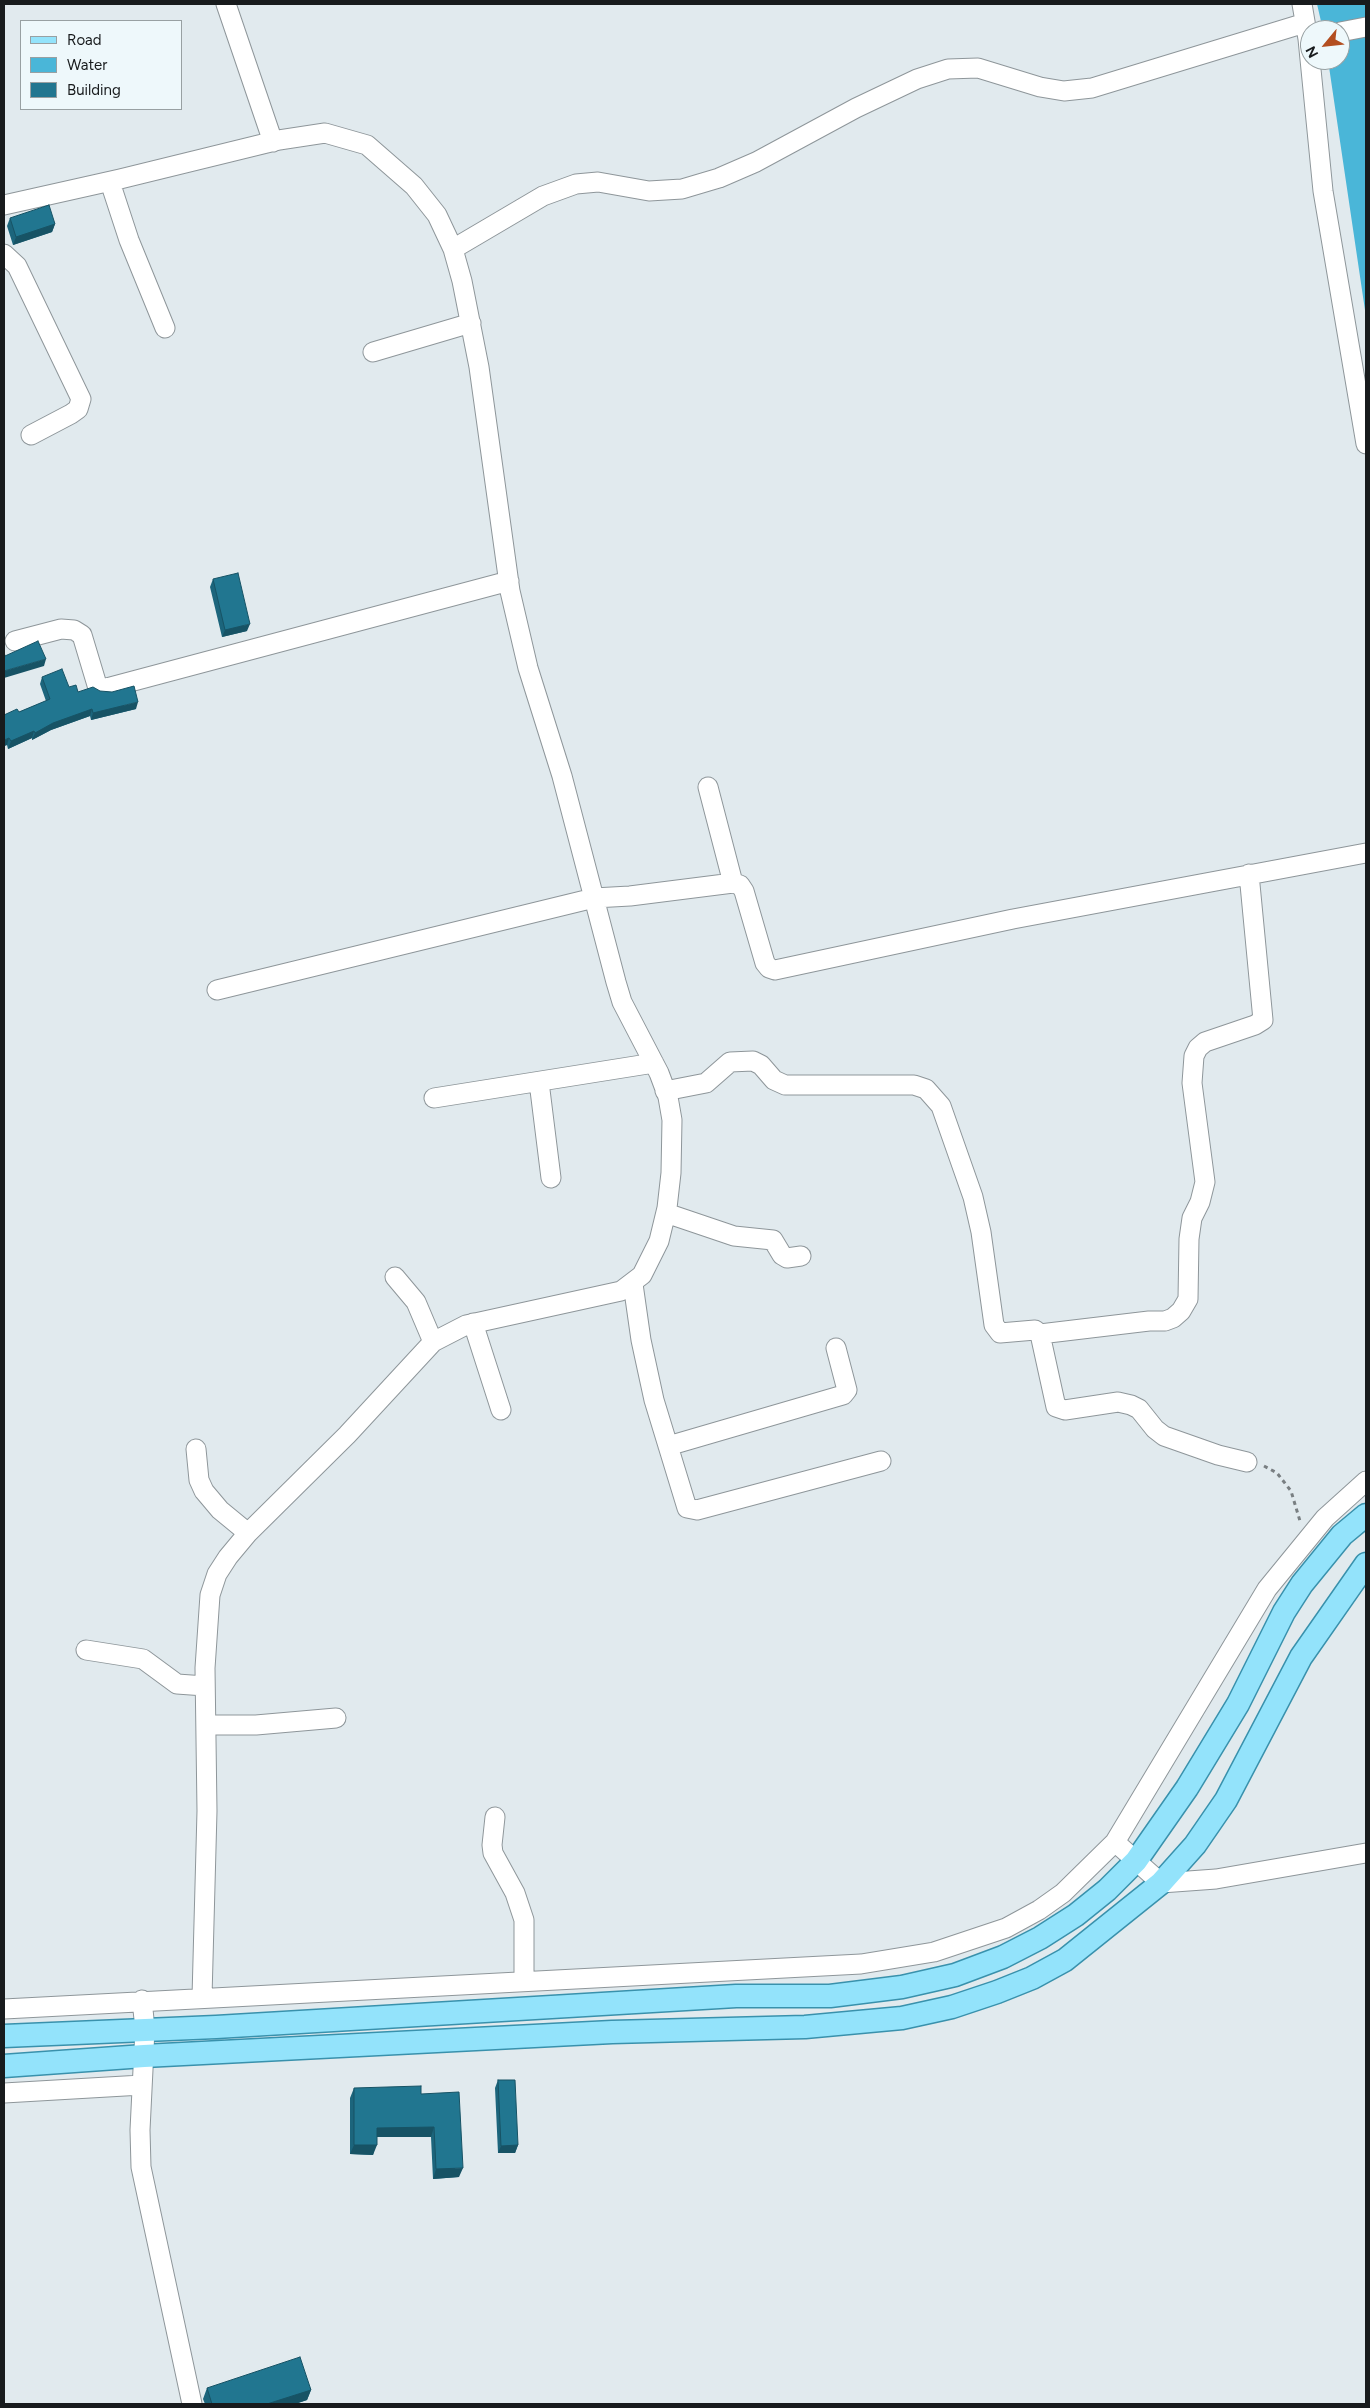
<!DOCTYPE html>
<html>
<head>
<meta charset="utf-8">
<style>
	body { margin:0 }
	#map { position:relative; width:1370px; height:2408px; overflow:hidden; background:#e1eaee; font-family:Figtree,sans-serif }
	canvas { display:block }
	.frame { position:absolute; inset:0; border:5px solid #181b1d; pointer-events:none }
	.legend { position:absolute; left:20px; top:20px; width:162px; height:90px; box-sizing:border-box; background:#eef8fb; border:1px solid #98a0a2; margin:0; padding:6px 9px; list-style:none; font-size:15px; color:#181b1d }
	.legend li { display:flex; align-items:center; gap:10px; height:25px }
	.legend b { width:25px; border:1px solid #98a0a2 }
	.north { position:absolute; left:1300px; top:20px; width:50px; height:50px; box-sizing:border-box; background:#eef8fb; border:1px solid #98a0a2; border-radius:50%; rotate:242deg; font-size:14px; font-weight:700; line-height:20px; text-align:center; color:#181b1d }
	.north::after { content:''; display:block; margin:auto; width:18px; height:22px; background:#b34e20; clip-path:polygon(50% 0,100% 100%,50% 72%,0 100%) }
</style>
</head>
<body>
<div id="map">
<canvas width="1370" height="2408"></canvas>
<div class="frame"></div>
<ul class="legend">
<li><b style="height:6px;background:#93e3fb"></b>Road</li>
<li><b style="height:14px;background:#4ab6d8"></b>Water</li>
<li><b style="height:14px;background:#217690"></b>Building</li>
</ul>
<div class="north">N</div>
</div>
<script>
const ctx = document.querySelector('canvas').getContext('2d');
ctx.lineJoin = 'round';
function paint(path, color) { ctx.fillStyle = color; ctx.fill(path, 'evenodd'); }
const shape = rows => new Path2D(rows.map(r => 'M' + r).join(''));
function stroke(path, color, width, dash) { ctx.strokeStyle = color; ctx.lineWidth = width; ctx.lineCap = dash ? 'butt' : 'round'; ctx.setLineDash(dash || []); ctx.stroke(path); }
paint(shape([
	[1317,4,1366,4,1366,317,1328,60,1340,60,1340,30,1323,30]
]), '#4ab6d8');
const minor = shape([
	[226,4,273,142],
	[1302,4,1308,39,1323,191,1366,444],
	[1340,32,1366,27],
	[110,182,129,240,165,328],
	[4,205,120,179,279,140,325,133,367,145,414,186,437,215,453,249,462,281,479,367,510,591,528,668,562,776,616,982,622,1002,659,1073,668,1097,672,1120,671,1173,667,1208,659,1241,642,1275,621,1291,466,1325,433,1342,347,1435,248,1533,228,1557,217,1574,210,1595,205,1668,207,1811,202,1997],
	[453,249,543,196,576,184,598,182,649,191,682,189,719,178,756,162,856,108,917,79,948,69,978,68,1040,87,1064,91,1092,88,1305,23],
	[4,254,17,266,81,399,78,409,71,414,31,435],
	[373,352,471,323],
	[15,641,61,629,74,630,82,635,97,685,99,687,107,688,509,581],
	[708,787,733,883],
	[217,990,594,898,630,896,733,883,740,885,744,891,765,963,769,968,775,970,1013,919,1366,853],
	[539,1082,551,1178],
	[665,1091,706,1083,730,1062,753,1061,761,1065,774,1080,785,1085,914,1085,926,1089,941,1106,973,1197,981,1232,994,1325,1000,1333,1035,1330,1040,1334,1056,1407,1065,1410,1118,1402,1131,1405,1139,1409,1155,1429,1164,1436,1218,1455,1247,1462],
	[434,1098,654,1063],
	[666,1213,734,1236,773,1240,782,1255,787,1258,801,1256],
	[395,1277,416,1302,433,1342],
	[633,1284,641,1340,654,1400,687,1508,697,1510,881,1461],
	[473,1323,501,1410],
	[1040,1334,1149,1321,1165,1321,1173,1318,1181,1311,1188,1299,1189,1239,1192,1218,1200,1202,1205,1182,1192,1083,1194,1056,1198,1048,1205,1042,1255,1025,1263,1020,1249,874],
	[668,1446,843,1395,847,1390,836,1348],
	[196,1449,199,1480,204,1491,220,1510,248,1533],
	[86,1650,143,1659,177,1684,205,1686],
	[206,1725,256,1725,336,1718],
	[495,1817,492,1845,493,1853,515,1893,524,1920,524,1981],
	[1115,1842,1161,1883,1216,1879,1366,1853],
	[142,2000,145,2029,140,2130,141,2167,192,2404],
	[4,2009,861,1964,934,1952,1006,1928,1039,1910,1063,1893,1115,1842,1267,1589,1325,1518,1366,1481],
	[4,2093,142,2085]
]);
const major = shape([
	[4,2036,216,2027,736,1996,830,1996,902,1987,955,1975,1003,1957,1040,1938,1076,1915,1107,1890,1136,1861,1187,1788,1238,1704,1284,1612,1302,1584,1342,1535,1366,1515],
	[4,2066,144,2056,612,2032,805,2027,902,2018,952,2007,997,1992,1032,1978,1065,1960,1161,1883,1195,1845,1226,1800,1301,1657,1366,1564]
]);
stroke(minor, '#8e969a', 21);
stroke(major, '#3991ac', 25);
stroke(shape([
	[1264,1466,1277,1473,1291,1491,1300,1521]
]), '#797f82', 3, [4, 4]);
stroke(minor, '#fff', 19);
stroke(major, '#93e3fb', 22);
paint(shape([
	[10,218,55,224,52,232,13,245,7,226],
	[213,579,247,631,222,637,210,587],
	[42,677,78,692,136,709,91,720,90,716,51,730,32,740,32,738,8,749,7,745,4,746,19,712,46,701,40,684],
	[498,2080,518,2145,515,2153,498,2153,495,2088],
	[354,2088,421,2094,459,2177,433,2179,431,2137,377,2137,373,2155,350,2154,350,2098],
	[207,2388,311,2390,307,2400,295,2404,205,2404,203,2399]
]), '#1c657c');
paint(shape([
	[55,224,52,232,13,245,16,237],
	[250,624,247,631,222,637,225,630],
	[46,659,44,666,4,678,4,671],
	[138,702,136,709,91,720,93,713],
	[92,709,90,716,51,730,32,740,35,733,53,723],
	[34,731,32,738,8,749,11,741],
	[9,738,7,745,4,746,4,740],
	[434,2127,431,2137,373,2137,377,2128],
	[354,2145,377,2145,373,2155,350,2154],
	[518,2145,515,2153,498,2153,501,2146],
	[463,2168,459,2177,433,2179,436,2169],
	[311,2390,307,2400,295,2404,267,2404]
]), '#175365');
const building = shape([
	[49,205,55,224,16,237,10,218,49,205],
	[238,573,250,624,225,630,213,579,238,573],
	[38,641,46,659,4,671,4,652,5,656,38,641],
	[62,669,69,687,76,685,78,692,93,687,100,691,112,692,134,686,138,702,93,713,92,709,53,723,35,733,34,731,11,741,9,738,4,740,4,715,17,709,19,712,50,699,42,677,62,669],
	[498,2080,515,2080,518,2145,501,2146,498,2080],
	[421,2086,421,2094,459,2092,463,2168,436,2169,434,2127,377,2128,377,2145,354,2145,354,2088,421,2086],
	[300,2357,311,2390,267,2404,212,2404,207,2388,300,2357]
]);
paint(building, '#217690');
stroke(building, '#175365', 1);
</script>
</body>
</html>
